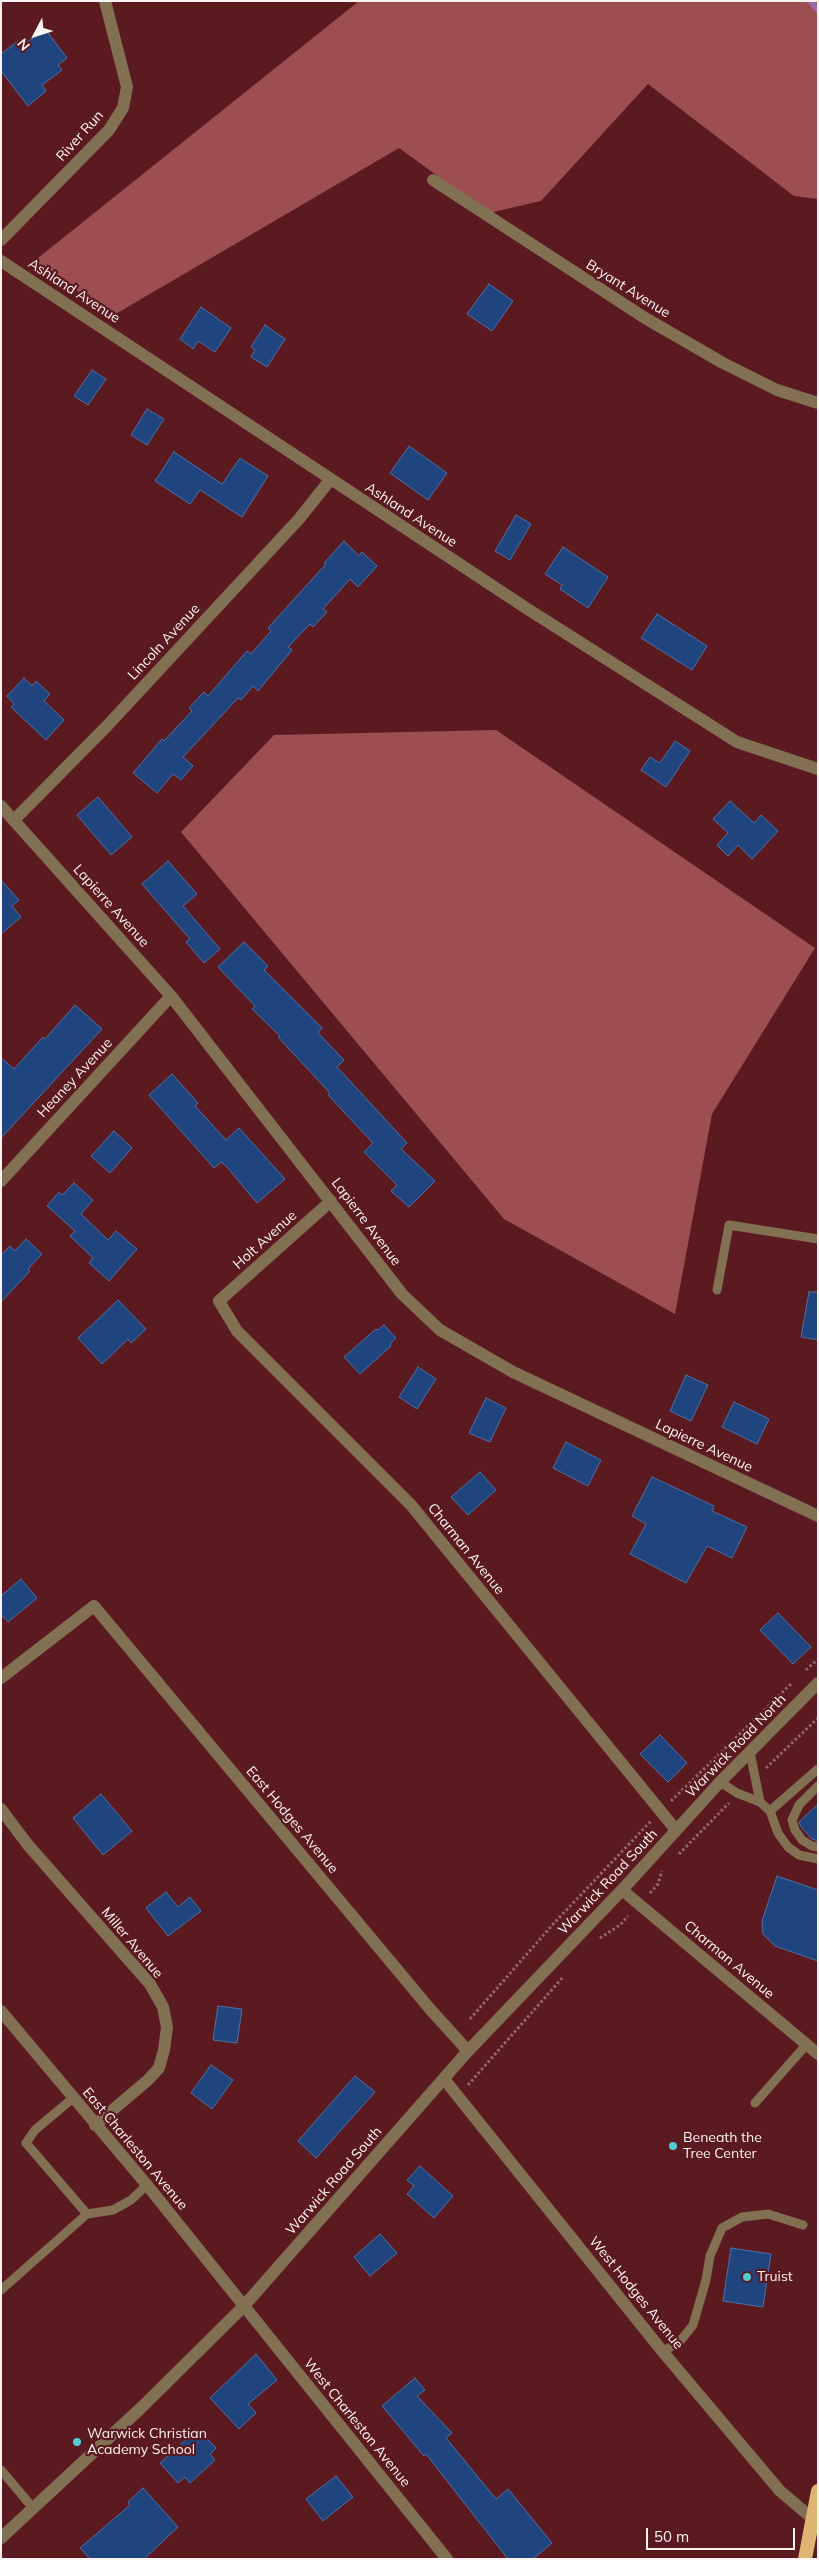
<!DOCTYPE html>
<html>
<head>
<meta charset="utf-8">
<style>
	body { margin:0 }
	#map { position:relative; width:819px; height:2560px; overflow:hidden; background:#5b1a20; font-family:Mulish,sans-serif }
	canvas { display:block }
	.frame { position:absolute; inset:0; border:2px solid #fbf3f2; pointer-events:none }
	.north { position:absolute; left:10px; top:10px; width:50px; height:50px; -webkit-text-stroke:4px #5b1a20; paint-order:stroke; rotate:230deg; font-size:14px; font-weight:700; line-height:20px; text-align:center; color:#fbf3f2 }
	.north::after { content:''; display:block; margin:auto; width:18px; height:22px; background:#fbf3f2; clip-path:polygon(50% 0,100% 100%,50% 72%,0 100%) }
	.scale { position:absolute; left:646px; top:2528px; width:149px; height:22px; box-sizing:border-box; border:2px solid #fbf3f2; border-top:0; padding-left:6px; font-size:15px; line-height:18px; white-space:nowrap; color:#fbf3f2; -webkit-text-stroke:4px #5b1a20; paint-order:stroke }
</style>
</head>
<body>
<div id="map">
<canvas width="819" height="2560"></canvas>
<div class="frame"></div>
<div class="north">N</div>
<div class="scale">50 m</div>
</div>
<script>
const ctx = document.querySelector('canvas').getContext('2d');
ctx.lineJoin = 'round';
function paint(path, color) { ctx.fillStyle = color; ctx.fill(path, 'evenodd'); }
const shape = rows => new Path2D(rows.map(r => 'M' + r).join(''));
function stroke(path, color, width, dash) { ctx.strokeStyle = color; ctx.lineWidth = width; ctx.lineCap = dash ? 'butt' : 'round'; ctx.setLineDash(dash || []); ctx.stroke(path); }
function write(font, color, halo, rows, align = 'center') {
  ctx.font = font + ' Mulish,sans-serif'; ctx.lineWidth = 4.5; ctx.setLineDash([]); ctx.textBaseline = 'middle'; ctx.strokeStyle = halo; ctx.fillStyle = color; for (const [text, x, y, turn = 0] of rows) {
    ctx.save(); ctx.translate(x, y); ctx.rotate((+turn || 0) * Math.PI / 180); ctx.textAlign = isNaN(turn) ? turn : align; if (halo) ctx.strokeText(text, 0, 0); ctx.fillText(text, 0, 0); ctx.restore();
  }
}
paint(shape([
	[359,1,818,1,818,199,794,196,648,84,541,201,489,213,399,148,114,315,33,262],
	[496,730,815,948,712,1114,675,1314,504,1219,181,832,274,735]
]), '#9c4e51');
stroke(shape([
	[810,1,818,10]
]), '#9a6ba8', 6);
const building = shape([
	[45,29,67,58,58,65,62,70,42,85,46,91,28,106,1,71,1,54,18,41,22,46,45,29],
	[489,284,513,301,492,331,467,314,489,284],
	[201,307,231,328,215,352,198,341,193,349,180,339,201,307],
	[265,325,285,339,267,367,251,357,255,350,251,347,265,325],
	[92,370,106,379,88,405,74,396,92,370],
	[147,409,164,419,147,445,131,435,147,409],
	[409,446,447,473,428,500,390,473,409,446],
	[174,452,222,484,240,458,268,476,242,517,200,490,190,504,155,481,174,452],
	[516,515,531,524,510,560,495,551,516,515],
	[344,541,359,556,362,552,377,566,358,587,350,579,323,609,327,612,313,627,310,624,288,647,292,650,258,691,253,686,241,700,238,698,183,757,193,766,181,780,173,774,157,793,133,773,162,739,164,741,192,711,189,708,204,692,208,696,247,651,251,654,271,631,268,628,326,564,324,563,344,541],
	[563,547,608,577,588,608,560,589,562,585,545,574,563,547],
	[657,614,707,646,692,670,641,638,657,614],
	[24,678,32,686,36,681,50,694,44,701,64,720,46,740,11,707,14,704,7,696,24,678],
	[675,741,690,751,666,787,641,770,650,757,660,763,675,741],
	[98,797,132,837,111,855,77,815,98,797],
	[730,801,754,823,761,815,778,831,752,859,738,845,728,856,717,845,728,833,713,819,730,801],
	[168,861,197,894,183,906,220,949,204,963,186,942,190,939,142,884,168,861],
	[1,880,19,900,12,906,21,917,1,934,1,880],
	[244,942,268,966,264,970,322,1028,318,1033,344,1060,337,1067,407,1143,401,1149,435,1181,409,1207,391,1191,397,1185,364,1152,373,1143,328,1095,330,1093,278,1037,280,1036,252,1009,255,1006,218,967,244,942],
	[75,1005,102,1029,1,1138,1,1058,14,1069,43,1037,45,1039,75,1005],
	[172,1074,198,1103,195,1106,226,1140,239,1128,285,1179,257,1203,227,1167,221,1162,214,1168,149,1095,172,1074],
	[114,1131,132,1148,110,1173,91,1156,114,1131],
	[74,1183,93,1200,81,1214,108,1240,116,1231,137,1249,109,1281,89,1263,93,1258,70,1236,75,1231,47,1206,59,1192,62,1195,74,1183],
	[26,1239,42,1254,28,1269,30,1271,1,1302,1,1255,10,1246,15,1251,26,1239],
	[809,1292,818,1292,818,1340,801,1337,809,1292],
	[118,1300,146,1329,131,1343,128,1339,102,1364,78,1338,118,1300],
	[384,1325,396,1338,390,1344,391,1346,360,1374,344,1357,376,1329,378,1330,384,1325],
	[418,1367,436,1379,417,1409,399,1397,418,1367],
	[686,1375,708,1385,691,1421,670,1411,686,1375],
	[486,1398,506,1408,490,1442,469,1433,486,1398],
	[734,1402,769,1419,757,1444,722,1427,734,1402],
	[566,1442,601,1460,588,1486,553,1468,566,1442],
	[480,1472,496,1490,468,1515,451,1497,480,1472],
	[652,1477,714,1506,712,1511,747,1527,732,1558,707,1546,686,1583,630,1554,646,1524,632,1516,652,1477],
	[21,1579,37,1598,8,1622,1,1614,1,1596,21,1579],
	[778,1613,811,1647,793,1664,760,1630,778,1613],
	[660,1735,687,1763,668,1782,640,1754,660,1735],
	[101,1794,132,1831,103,1855,73,1818,101,1794],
	[818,1804,818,1841,812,1839,801,1827,799,1822,818,1804],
	[777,1876,818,1890,818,1961,775,1946,763,1934,762,1921,777,1876],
	[166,1892,178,1907,190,1897,201,1911,168,1936,146,1908,166,1892],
	[218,2006,242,2009,237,2043,213,2040,218,2006],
	[211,2065,233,2080,212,2109,191,2093,211,2065],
	[355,2076,375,2092,316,2158,298,2141,355,2076],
	[420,2166,453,2196,434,2218,407,2194,414,2186,407,2180,420,2166],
	[380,2234,397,2253,370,2276,354,2257,380,2234],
	[731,2248,771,2254,763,2307,723,2301,731,2248],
	[256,2354,277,2380,248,2404,256,2413,239,2429,210,2398,256,2354],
	[415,2378,425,2390,417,2396,452,2433,446,2438,496,2499,508,2489,552,2543,533,2559,508,2559,426,2454,424,2456,382,2406,415,2378],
	[198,2429,216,2448,210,2454,215,2460,190,2483,185,2477,178,2483,160,2463,198,2429],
	[336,2476,353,2497,323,2521,306,2499,336,2476],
	[143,2488,178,2527,144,2559,90,2559,80,2548,130,2505,128,2502,143,2488]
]);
paint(building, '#20457e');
stroke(building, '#4d71a7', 1);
stroke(shape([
	[806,1670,818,1659],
	[766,1768,818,1718],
	[671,1801,792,1683],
	[679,1854,729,1803],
	[650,1893,658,1884,662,1871],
	[600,1938,620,1925,628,1916],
	[470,2019,555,1922,651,1821],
	[468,2085,563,1977]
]), '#94686b', 3, [2.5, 2.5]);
stroke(shape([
	[717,1290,729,1225,818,1239],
	[750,1752,760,1802],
	[720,1782,737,1793,760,1802,770,1811,778,1833,788,1847,799,1855,818,1859],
	[818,1786,799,1805,792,1820,795,1830,802,1840,812,1846,818,1847],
	[770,1811,818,1769],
	[73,2098,35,2130,26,2143,87,2214],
	[755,2103,807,2044],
	[1,2290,87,2214,113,2210,131,2200,147,2185],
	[663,2352,681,2340,693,2325,706,2280,710,2256,722,2228,742,2217,768,2214,803,2225],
	[1,2470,33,2508]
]), '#827053', 9);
stroke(shape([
	[433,180,645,318,723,363,777,390,818,403],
	[1,240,109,130,123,108,127,87,105,1],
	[1,261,526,608,737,742,818,769],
	[1,806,171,996,402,1294,440,1330,513,1372,818,1516],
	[14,820,106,727,299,519,330,480],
	[1,1181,171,996],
	[331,1201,219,1301,237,1331,411,1505,676,1830],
	[1,1678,94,1606,430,2009,468,2051],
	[1,1809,28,1845,150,1984,163,2007,167,2027,164,2050,159,2068,148,2080,95,2125],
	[622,1890,818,2054],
	[444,2079,663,2352,780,2491,812,2518]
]), '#827053', 12);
stroke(shape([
	[1,2011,147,2185,447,2559],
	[1,2538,142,2407,243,2307,468,2051,622,1890,720,1782,818,1683]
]), '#827053', 12);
stroke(shape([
	[805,2559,818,2491]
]), '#deb572', 14);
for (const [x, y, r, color] of [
	[673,2146,5,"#51ccd1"],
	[747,2277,5,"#51ccd1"],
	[77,2442,5,"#51ccd1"]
]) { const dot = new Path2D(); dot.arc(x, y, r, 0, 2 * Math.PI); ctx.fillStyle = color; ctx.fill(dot); stroke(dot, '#5b1a20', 2); }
write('14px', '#fbf3f2', '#5b1a20', [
	["River Run",80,136,-48],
	["Bryant Avenue",628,289,32],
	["Ashland Avenue",74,291,33],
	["Ashland Avenue",411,515,33],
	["Lincoln Avenue",164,642,-47],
	["Lapierre Avenue",111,906,48],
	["Heaney Avenue",75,1078,-47],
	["Lapierre Avenue",366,1222,53],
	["Holt Avenue",265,1240,-42],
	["Lapierre Avenue",704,1446,25],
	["Charman Avenue",466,1549,51],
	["Warwick Road North",736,1746,-46],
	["East Hodges Avenue",292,1820,50],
	["Warwick Road South",608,1882,-47],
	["Miller Avenue",132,1943,50],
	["Charman Avenue",729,1960,40],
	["East Charleston Avenue",135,2149,50],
	["Warwick Road South",334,2181,-49],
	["West Hodges Avenue",636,2293,51],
	["West Charleston Avenue",357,2423,51]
]);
write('14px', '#fbf3f2', '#5b1a20', [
	["Beneath the",683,2138],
	["Tree Center",683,2154],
	["Truist",757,2277],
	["Warwick Christian",87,2434],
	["Academy School",87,2450]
], 'left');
</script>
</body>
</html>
